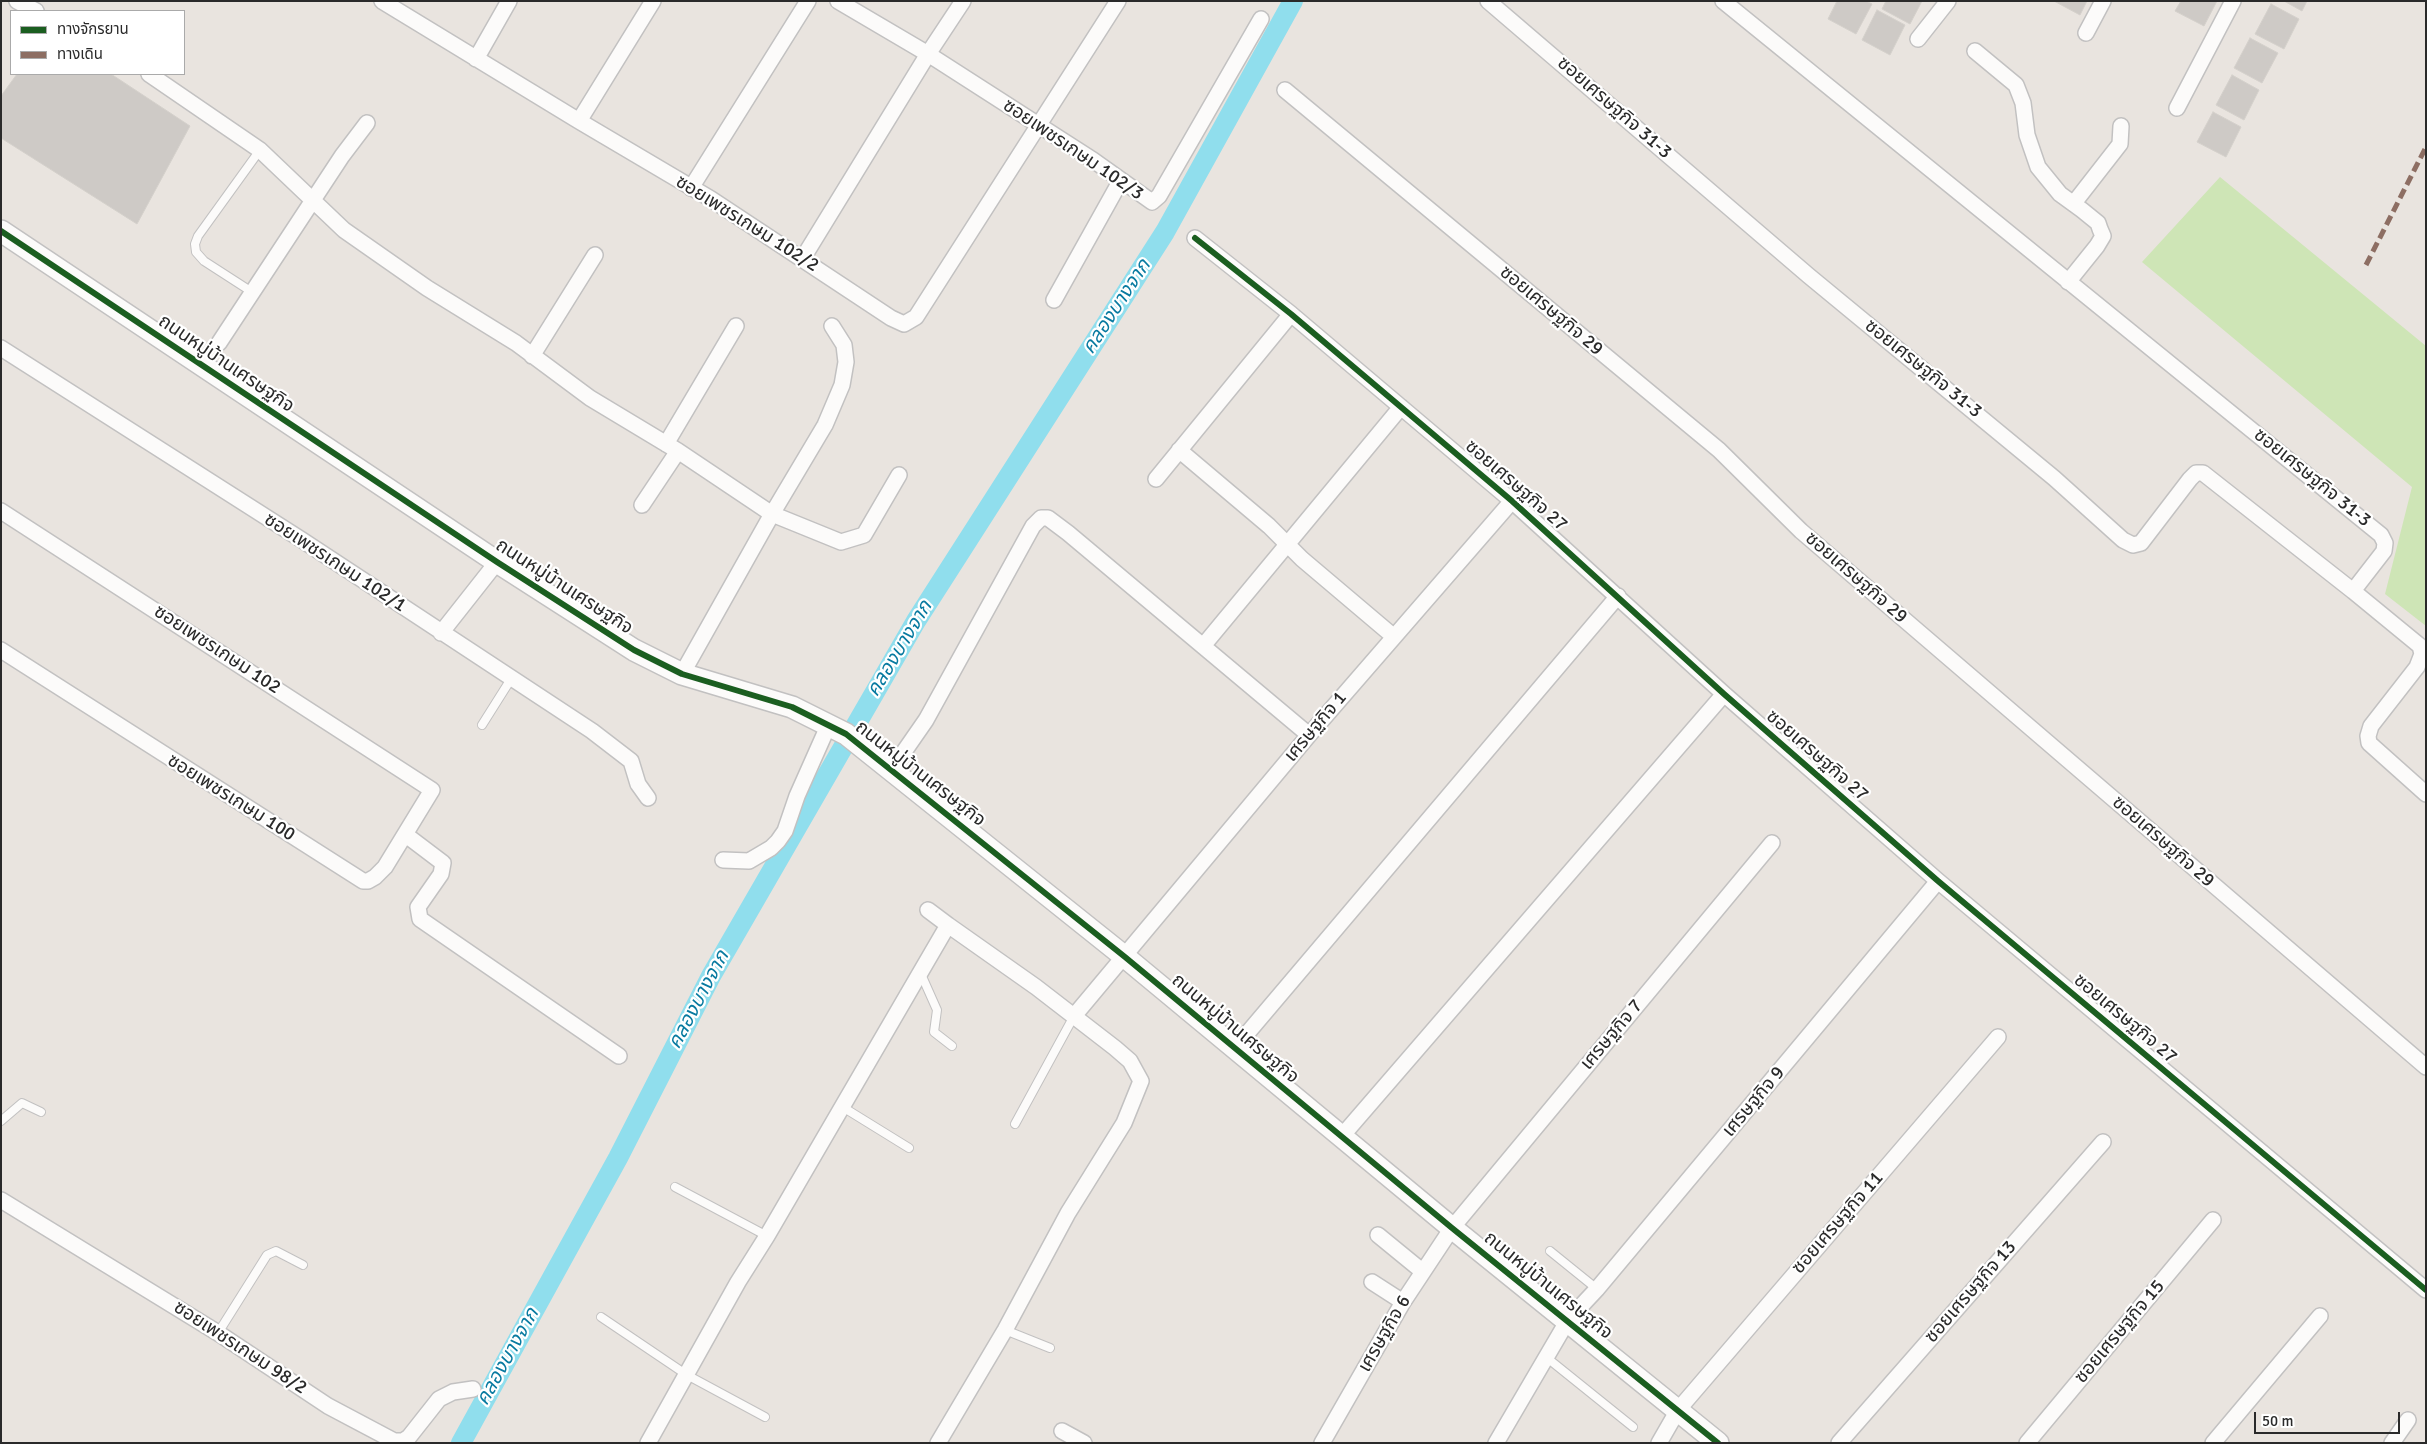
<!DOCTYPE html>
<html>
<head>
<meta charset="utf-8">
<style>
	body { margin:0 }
	#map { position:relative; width:2427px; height:1444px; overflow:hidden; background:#e9e4df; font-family:Signika,"Noto Sans Thai",sans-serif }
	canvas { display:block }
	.frame { position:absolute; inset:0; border:2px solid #2a2a2a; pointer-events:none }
	.legend { position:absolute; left:10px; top:10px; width:175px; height:65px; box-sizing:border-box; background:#fff; border:1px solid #aaa; margin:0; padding:6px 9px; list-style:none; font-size:15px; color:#2a2a2a }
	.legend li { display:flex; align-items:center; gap:10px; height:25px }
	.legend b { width:25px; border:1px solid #aaa }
	.scale { position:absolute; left:2254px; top:1412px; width:146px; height:22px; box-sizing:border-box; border:2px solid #2a2a2a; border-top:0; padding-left:6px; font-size:15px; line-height:18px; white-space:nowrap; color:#2a2a2a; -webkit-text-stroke:4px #fff; paint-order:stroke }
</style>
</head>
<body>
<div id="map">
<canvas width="2427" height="1444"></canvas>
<div class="frame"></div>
<ul class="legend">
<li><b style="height:6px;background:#1b5e20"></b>ทางจักรยาน</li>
<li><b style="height:6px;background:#8d6e63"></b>ทางเดิน</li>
</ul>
<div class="scale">50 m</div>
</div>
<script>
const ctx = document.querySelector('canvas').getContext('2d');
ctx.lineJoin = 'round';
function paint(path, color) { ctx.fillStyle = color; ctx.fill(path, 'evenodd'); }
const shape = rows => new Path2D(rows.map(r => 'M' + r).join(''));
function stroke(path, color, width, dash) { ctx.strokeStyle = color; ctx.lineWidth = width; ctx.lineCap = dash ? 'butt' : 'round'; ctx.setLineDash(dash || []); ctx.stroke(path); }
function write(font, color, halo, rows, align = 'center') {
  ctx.font = font + ' Signika,"Noto Sans Thai",sans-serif'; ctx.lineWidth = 4.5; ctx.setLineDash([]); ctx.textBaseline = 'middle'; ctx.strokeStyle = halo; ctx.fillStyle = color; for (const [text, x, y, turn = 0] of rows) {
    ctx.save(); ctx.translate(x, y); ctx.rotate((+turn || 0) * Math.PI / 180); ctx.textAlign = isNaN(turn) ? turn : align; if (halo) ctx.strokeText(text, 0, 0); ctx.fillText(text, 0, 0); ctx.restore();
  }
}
paint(shape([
	[2220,177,2426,346,2426,626,2385,594,2412,487,2142,262]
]), '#cee5b6');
stroke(shape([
	[461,1443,618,1158,711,976,916,621,1165,232,1293,1]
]), '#90deed', 20);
const building = shape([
	[1837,1,1866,1,1872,4,1856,34,1828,19,1837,1],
	[1886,1,1922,1,1910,24,1882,9,1886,1],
	[2054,1,2087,1,2080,15,2054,1],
	[2181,1,2217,1,2204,26,2175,11,2181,1],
	[2284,1,2307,1,2302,11,2284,1],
	[2271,4,2299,19,2284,49,2255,34,2271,4],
	[1877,10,1905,25,1890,55,1862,40,1877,10],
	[2250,38,2278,53,2262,83,2234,68,2250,38],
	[17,74,111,74,190,126,137,224,1,138,1,96,17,74],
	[2232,75,2259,90,2244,120,2216,105,2232,75],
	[2213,112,2241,127,2226,157,2197,142,2213,112]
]);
paint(building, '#cecac6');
stroke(building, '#d4d0cb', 1);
const lane = shape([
	[252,292,204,261,196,252,195,244,198,236,260,150],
	[482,725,511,679],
	[921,974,937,1010,934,1032,952,1046],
	[841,1106,909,1148],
	[1,1121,22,1103,41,1112],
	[1015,1124,1074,1016],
	[675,1187,767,1236],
	[1550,1251,1597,1289],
	[601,1317,687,1375,765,1417],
	[1005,1330,1050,1348],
	[218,1333,267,1255,276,1251,303,1265],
	[1546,1357,1633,1427]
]);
const street = shape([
	[17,1,36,11],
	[382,1,579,121,711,199,891,318,904,324,916,317,1118,1],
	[838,1,928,54,1093,160,1152,202,1159,196,1261,19],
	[1488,1,1809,276,2054,478,2123,540,2133,545,2141,543,2190,479,2196,473,2203,473,2353,591],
	[1723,1,2381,535,2385,543,2384,551,2353,591,2420,646,2422,654,2417,667,2371,726,2368,736,2369,743,2426,794],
	[2086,33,2103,1],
	[1918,39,1948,1],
	[1975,51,2016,85,2023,103,2027,135,2038,167,2060,194,2082,210,2098,223,2100,229,2103,236,2097,246,2068,282],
	[476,59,509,1],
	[149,74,260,150,344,230,427,288,516,343,590,398,678,451,772,514,841,542,864,535,899,475],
	[1285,90,1719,450,1801,531,2426,1067],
	[2177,108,2233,1],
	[579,121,653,1],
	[691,188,808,1],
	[2074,203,2120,144,2121,126],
	[1195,238,1291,314,1512,501,1724,694,1938,881,2426,1290],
	[803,258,928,54,963,1],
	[1054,300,1121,180],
	[219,343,342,156,367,123],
	[1,348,302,540,592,731,631,761,638,784,648,798],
	[532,356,595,255],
	[666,444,736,326],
	[1179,450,1269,526,1302,559,1393,636],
	[1156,479,1291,314],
	[642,505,678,451],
	[1,511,432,790,385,867,375,877,368,881,363,881,1,650],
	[441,633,497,562],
	[1203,646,1401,407],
	[682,674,772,514,825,425,842,385,846,362,844,345,832,326],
	[892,769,926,720,1033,526,1041,518,1048,518,1068,533,1309,735],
	[406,835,443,863,441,874,418,907,420,919,619,1056],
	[723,860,749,861,771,848,778,841,785,831,797,796,829,724],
	[1074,1016,1309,735,1512,501],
	[1234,1049,1618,596],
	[1342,1136,1724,694],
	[1,1200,218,1333,328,1406,394,1441,403,1441,409,1437,439,1399,453,1392,473,1389],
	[1378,1235,1422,1271],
	[1372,1282,1403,1302],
	[1062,1431,1084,1443],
	[648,1443,738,1282,767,1236,948,925,928,910],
	[938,1443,1005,1330,1068,1213,1124,1123,1141,1081,1130,1061,1115,1048,1036,987,948,925],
	[1322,1443,1403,1302,1452,1228,1772,843],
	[1496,1443,1568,1320,1597,1289,1938,881],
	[1659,1443,1678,1410,1998,1037],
	[1839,1443,2103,1142],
	[2027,1443,2213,1220],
	[2213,1443,2320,1316],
	[2392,1443,2408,1420]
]);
const secondary = shape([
	[1,231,497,562,634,650,682,674,792,707,846,734,1125,957,1452,1228,1718,1443]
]);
stroke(lane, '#c2c1c1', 10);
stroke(street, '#c2c1c1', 18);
stroke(secondary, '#c2c1c1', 24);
stroke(lane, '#fcfbfa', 8);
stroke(street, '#fcfbfa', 15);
stroke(secondary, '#fcfbfa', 21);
stroke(shape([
	[2366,265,2426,147]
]), '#8d6e63', 5, [10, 5]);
stroke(shape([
	[1,231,497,562,634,650,682,674,792,707,846,734,1125,957,1452,1228,1718,1443],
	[1195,238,1291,314,1512,501,1724,694,1938,881,2426,1290]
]), '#1b5e20', 6);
write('19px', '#2a2a2a', '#fff', [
	["ซอยเศรษฐกิจ 31-3",1614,108,41],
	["ซอยเพชรเกษม 102/3",1073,150,34],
	["ซอยเพชรเกษม 102/2",747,224,32],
	["ซอยเศรษฐกิจ 29",1551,311,40],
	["ถนนหมู่บ้านเศรษฐกิจ",226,364,34],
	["ซอยเศรษฐกิจ 31-3",1923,369,39],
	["ซอยเศรษฐกิจ 31-3",2312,478,39],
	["ซอยเศรษฐกิจ 27",1516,486,41],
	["ซอยเพชรเกษม 102/1",335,563,33],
	["ซอยเศรษฐกิจ 29",1856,578,41],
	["ถนนหมู่บ้านเศรษฐกิจ",564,587,33],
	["ซอยเพชรเกษม 102",217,650,33],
	["เศรษฐกิจ 1",1316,727,-50],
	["ซอยเศรษฐกิจ 27",1817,756,41],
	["ถนนหมู่บ้านเศรษฐกิจ",920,774,38],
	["ซอยเพชรเกษม 100",231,798,32],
	["ซอยเศรษฐกิจ 29",2163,842,41],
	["ซอยเศรษฐกิจ 27",2125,1019,40],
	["ถนนหมู่บ้านเศรษฐกิจ",1235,1029,40],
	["เศรษฐกิจ 7",1612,1035,-50],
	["เศรษฐกิจ 9",1754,1102,-50],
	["ซอยเศรษฐกิจ 11",1838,1223,-49],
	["ถนนหมู่บ้านเศรษฐกิจ",1548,1286,39],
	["ซอยเศรษฐกิจ 13",1971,1292,-49],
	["ซอยเศรษฐกิจ 15",2120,1332,-50],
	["เศรษฐกิจ 6",1385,1334,-60],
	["ซอยเพชรเกษม 98/2",240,1348,33]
]);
write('italic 20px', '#087aa0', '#fff', [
	["คลองบางจาก",1117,307,-57],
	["คลองบางจาก",900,649,-59],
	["คลองบางจาก",699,1000,-62],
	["คลองบางจาก",508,1357,-61]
]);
</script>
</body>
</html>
